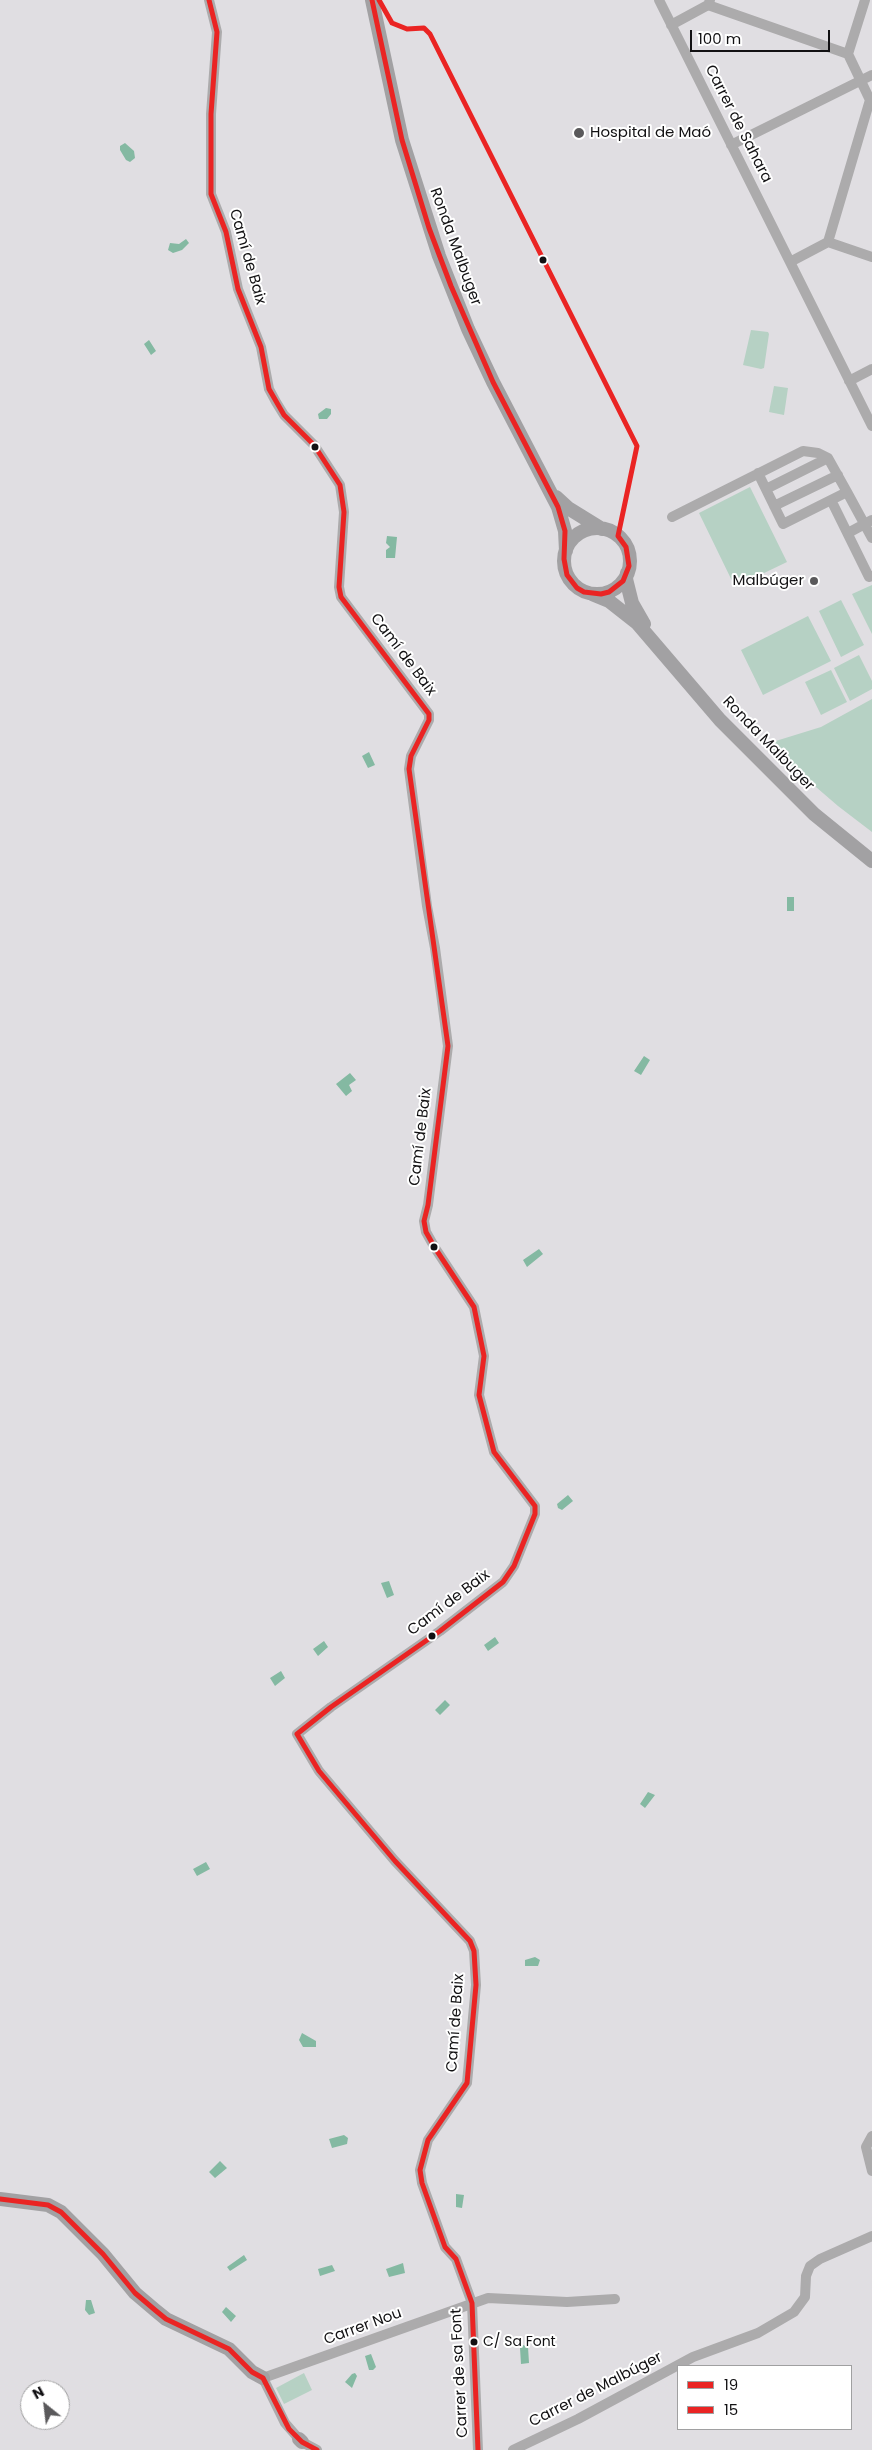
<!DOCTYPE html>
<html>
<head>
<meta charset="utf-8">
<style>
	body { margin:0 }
	#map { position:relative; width:872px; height:2450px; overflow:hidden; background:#e0dee2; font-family:Poppins,sans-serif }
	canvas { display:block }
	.legend { position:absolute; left:677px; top:2365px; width:175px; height:65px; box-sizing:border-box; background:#fff; border:1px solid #a0a0a1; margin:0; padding:6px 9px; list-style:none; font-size:15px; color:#121113 }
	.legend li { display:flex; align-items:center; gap:10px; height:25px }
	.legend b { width:25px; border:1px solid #a0a0a1 }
	.north { position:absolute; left:20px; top:2380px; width:50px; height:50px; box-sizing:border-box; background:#fff; border:1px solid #a0a0a1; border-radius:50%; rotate:331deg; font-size:14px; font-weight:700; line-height:20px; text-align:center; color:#121113 }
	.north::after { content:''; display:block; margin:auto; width:18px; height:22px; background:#5a595b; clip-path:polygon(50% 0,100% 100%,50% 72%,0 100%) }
	.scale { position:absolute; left:690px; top:30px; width:140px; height:22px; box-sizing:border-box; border:2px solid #121113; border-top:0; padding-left:6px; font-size:15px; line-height:18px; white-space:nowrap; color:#121113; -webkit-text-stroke:4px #fff; paint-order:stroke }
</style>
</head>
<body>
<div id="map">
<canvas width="872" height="2450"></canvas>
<ul class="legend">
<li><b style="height:6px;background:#ea2423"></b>19</li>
<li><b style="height:6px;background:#ea2423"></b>15</li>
</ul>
<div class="north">N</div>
<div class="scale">100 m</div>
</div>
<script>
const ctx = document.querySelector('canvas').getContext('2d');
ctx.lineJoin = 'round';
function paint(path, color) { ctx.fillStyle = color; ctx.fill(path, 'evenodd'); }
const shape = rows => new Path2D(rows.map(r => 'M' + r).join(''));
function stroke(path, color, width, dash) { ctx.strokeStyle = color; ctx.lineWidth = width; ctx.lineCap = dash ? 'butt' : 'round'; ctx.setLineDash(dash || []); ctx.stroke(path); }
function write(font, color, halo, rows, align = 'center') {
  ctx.font = font + ' Poppins,sans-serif'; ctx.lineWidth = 4; ctx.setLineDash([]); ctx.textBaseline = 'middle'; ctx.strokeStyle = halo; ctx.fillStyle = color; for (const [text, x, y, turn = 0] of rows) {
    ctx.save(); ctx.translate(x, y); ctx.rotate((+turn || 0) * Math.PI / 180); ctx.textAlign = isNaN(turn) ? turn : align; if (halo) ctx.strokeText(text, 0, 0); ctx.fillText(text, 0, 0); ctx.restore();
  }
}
paint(shape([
	[751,330,768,332,769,334,764,368,761,369,743,365],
	[774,386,788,388,784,415,769,412],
	[750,487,787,562,735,587,699,513],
	[872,585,872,634,852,594],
	[841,600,864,645,841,657,819,611],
	[808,616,831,661,763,695,741,650],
	[859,655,872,681,872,689,850,701,834,668],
	[831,670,847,702,821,715,805,682],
	[872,699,872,832,838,806,766,744,821,727],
	[304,2373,312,2390,284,2404,276,2388]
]), '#b6d1c4');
paint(shape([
	[125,143,134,151,135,158,130,162,126,160,120,150,120,146],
	[186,239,189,243,182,250,173,253,168,250,170,243,179,244],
	[149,340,156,351,151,355,144,344],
	[326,408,331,409,331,414,327,419,319,419,318,414],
	[387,536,397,537,395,558,386,558,386,550,390,547,386,543],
	[369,752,375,765,368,768,362,756],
	[787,897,794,897,794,911,787,911],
	[644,1056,650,1060,641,1075,634,1071],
	[350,1073,356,1080,349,1085,352,1091,346,1096,336,1084],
	[539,1249,543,1254,527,1267,523,1260],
	[568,1495,573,1501,562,1510,558,1508,557,1504],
	[389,1581,394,1595,387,1598,381,1583],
	[495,1637,499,1643,488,1651,484,1645],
	[324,1641,328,1647,318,1656,313,1649],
	[281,1671,285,1678,275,1686,270,1678],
	[445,1700,450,1705,440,1715,435,1710],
	[648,1792,655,1795,645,1808,640,1804],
	[206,1862,210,1869,197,1876,193,1869],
	[535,1957,540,1960,538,1966,525,1966,525,1960],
	[302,2033,316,2041,316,2047,303,2047,299,2040],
	[344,2135,348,2138,347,2144,332,2148,329,2139],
	[220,2161,227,2168,215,2178,209,2172],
	[456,2194,464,2195,462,2208,456,2207],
	[244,2255,247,2260,230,2271,227,2267],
	[403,2263,405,2273,389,2277,386,2269],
	[332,2265,335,2271,320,2276,318,2269],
	[86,2300,91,2300,95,2313,89,2315,85,2310],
	[226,2307,236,2316,231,2322,222,2312],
	[523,2345,528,2347,529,2363,521,2364,520,2348],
	[371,2354,376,2367,373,2370,369,2370,365,2356],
	[355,2373,357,2376,352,2388,345,2382,352,2374]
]), '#84b9a2');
stroke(shape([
	[209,0,217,32,211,114,211,194,226,232,238,289,261,347,269,389,276,402,284,415,314,445,340,485,344,512,339,587,341,597,429,714,429,720,411,756,409,769,427,906,435,948,448,1046,428,1205,424,1221,426,1232,435,1248,474,1307,484,1356,479,1395,494,1452,535,1506,535,1514,514,1566,503,1582,440,1631,331,1707,297,1734,319,1771,395,1861,470,1941,474,1951,476,1985,467,2083,428,2140,420,2170,422,2183,445,2247,456,2259,472,2303,478,2450],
	[659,0,872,426],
	[710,0,708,5,848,54],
	[865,0,848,54,870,100,828,242,872,257],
	[671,25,708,5],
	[731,145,872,75],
	[790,262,828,242],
	[849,381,872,369],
	[766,489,828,458],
	[847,492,872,538],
	[831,500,869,577,872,576],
	[774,506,838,475],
	[672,517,803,451,818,453,828,458,847,492,783,524,758,473],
	[848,533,872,520],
	[872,2136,866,2147,872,2171],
	[299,2439,285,2423,263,2378,488,2298,567,2302,615,2299],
	[302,2442,317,2450],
	[513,2450,578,2419,693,2357,758,2333,794,2312,805,2297,806,2276,810,2266,820,2259,872,2236]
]), '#acabac', 10);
stroke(shape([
	[372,0,402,140,439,256,468,329,493,382,558,507,565,531,566,551],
	[556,497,568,508,602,529],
	'564 561a33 33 0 1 1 66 0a33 33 0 1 1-66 0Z',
	[627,573,626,579,632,603,644,624],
	[592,594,609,601,637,623,720,720,814,814,872,861],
	[0,2199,48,2205,61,2212,103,2254,135,2293,155,2310,166,2319,229,2349,252,2372,263,2378],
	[299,2439,302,2442]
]), '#a2a1a3', 14);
stroke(shape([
	[209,0,217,32,211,114,211,194,226,232,238,289,261,347,269,389,284,415,314,445,340,485,344,512,339,587,341,597,429,714,429,720,411,756,409,769,448,1046,428,1205,424,1221,426,1232,435,1248,474,1307,484,1356,479,1395,494,1452,535,1506,535,1514,514,1566,503,1582,440,1631,331,1707,297,1734,319,1771,395,1861,470,1941,474,1951,476,1985,467,2083,428,2140,420,2170,422,2183,445,2247,456,2259,472,2303,478,2450],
	[0,2199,48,2205,61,2212,103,2254,135,2293,155,2310,166,2319,229,2349,252,2372,263,2378,289,2429,302,2442,317,2450]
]), '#ea2423', 5);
stroke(shape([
	[372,0,402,140,429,228,451,286,493,382,558,507,565,531,564,559,567,575,577,588,584,592,601,594,609,592,623,581,629,566,626,547,618,536,637,446,430,34,424,28,407,29,392,23,379,0]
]), '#ea2423', 5);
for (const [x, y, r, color] of [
	[579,133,6,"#5a595b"],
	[543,260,4.5,"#121113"],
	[315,447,4.5,"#121113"],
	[814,581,5,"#5a595b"],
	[434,1247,4.5,"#121113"],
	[432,1636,4.5,"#121113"],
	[474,2342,4.5,"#121113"]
]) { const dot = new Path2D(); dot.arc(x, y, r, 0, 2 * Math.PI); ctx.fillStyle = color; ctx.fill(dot); stroke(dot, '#fff', 2); }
write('14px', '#121113', '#fff', [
	["C/ Sa Font",483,2342]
], 'left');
write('15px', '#121113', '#fff', [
	["Carrer de Sahara",738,124,63],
	["Ronda Malbuger",455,247,70],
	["Camí de Baix",247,257,74],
	["Camí de Baix",403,655,53],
	["Ronda Malbuger",768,744,46],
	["Camí de Baix",421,1137,-83],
	["Camí de Baix",449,1603,-37],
	["Camí de Baix",456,2023,-86],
	["Carrer Nou",363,2327,-20],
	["Carrer de sa Font",460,2373,-93],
	["Carrer de Malbúger",596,2390,-27]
]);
write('15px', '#121113', '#fff', [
	["Hospital de Maó",590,133],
	["Malbúger",804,581,"right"]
], 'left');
</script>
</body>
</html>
